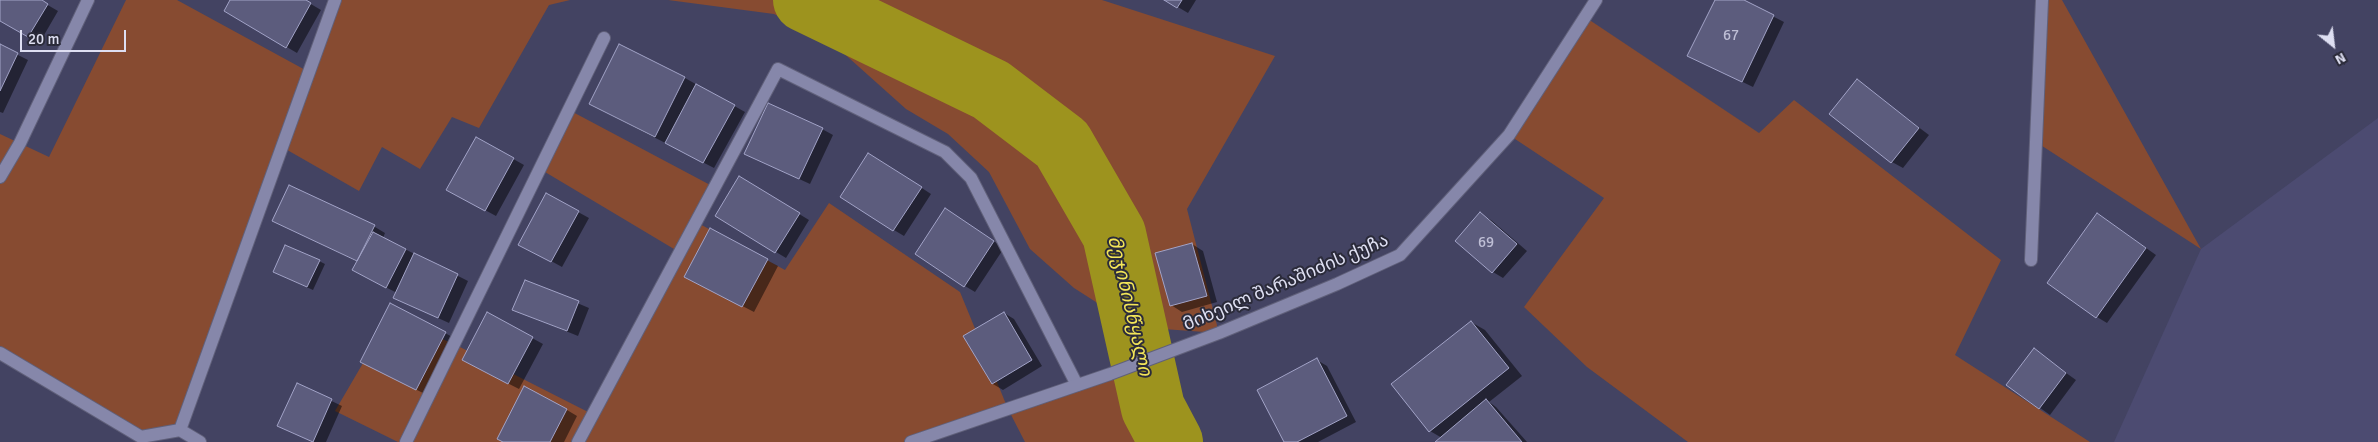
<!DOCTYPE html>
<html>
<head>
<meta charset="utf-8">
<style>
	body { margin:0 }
	#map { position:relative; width:2378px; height:442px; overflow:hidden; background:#434362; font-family:Signika,sans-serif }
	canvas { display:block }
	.north { position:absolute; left:2308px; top:20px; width:50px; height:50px; -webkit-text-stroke:4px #2b2b3a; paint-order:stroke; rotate:151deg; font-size:14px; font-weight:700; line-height:20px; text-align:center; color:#dedff2 }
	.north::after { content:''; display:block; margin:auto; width:18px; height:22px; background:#dedff2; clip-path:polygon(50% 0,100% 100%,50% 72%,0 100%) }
	.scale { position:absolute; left:20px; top:30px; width:106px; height:22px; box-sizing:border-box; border:2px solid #dedff2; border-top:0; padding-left:6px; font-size:15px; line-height:18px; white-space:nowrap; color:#dedff2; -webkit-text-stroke:4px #2b2b3a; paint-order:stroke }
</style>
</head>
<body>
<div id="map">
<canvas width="2378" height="442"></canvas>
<div class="north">N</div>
<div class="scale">20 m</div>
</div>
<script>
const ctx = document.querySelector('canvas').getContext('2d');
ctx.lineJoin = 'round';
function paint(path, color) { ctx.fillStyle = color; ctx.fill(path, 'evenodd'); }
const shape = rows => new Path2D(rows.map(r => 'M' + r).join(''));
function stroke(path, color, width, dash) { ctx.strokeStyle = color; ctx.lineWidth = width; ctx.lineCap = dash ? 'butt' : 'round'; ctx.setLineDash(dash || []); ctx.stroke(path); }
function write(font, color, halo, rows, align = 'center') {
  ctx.font = font + ' Signika,"Noto Sans Georgian",sans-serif'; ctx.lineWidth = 4; ctx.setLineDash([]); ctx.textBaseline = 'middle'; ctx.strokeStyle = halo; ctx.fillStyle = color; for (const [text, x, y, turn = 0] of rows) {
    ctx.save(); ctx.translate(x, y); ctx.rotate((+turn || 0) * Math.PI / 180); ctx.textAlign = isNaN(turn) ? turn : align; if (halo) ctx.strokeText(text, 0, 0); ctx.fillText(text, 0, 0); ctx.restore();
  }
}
paint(shape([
	[2378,118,2378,442,2114,442,2201,249]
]), '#4c4b71');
paint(shape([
	[126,0,177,0,309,72,335,0,570,0,549,5,479,128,452,117,420,169,382,147,359,191,282,147,180,430,141,437,0,353,0,134,49,157],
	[668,0,1102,0,1275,56,1187,209,1219,333,1135,327,1074,288,1030,249,989,172,948,134,906,109,830,41,774,14],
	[2042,0,2062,0,2201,249,2036,142],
	[1585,17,1759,133,1794,100,2001,260,1955,355,2090,442,1688,442,1587,367,1524,307,1604,198,1509,135],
	[569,110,714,187,696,222,785,270,829,203,960,292,1008,409,1110,374,1153,408,1171,442,1025,442,1008,409,911,442,398,442,335,411,390,317,454,344,592,414,679,252,540,169]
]), '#874b31');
paint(shape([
	[0,0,39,0,58,11,40,42,0,19],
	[232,0,304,0,321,10,297,53,225,11],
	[1166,0,1196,0,1188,13],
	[1716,0,1741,0,1784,22,1753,87,1689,56],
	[620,45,685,78,745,112,714,168,601,110],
	[0,46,28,60,3,113,0,112],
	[1857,81,1929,135,1903,168,1892,162],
	[822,129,833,135,810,184,756,159],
	[476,138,524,165,496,216,448,190],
	[879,160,931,194,904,236,894,230],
	[740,178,809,220,786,258,716,216],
	[289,187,375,227,385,233,383,238,468,281,449,323,405,303,397,293,364,276,358,262,284,226],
	[547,195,589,218,562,267,520,244],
	[1480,214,1491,220,1527,251,1503,278,1493,272],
	[956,216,1004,248,975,292,965,286],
	[2108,221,2156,255,2107,323,2097,317],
	[710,230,778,266,754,312,696,282],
	[1192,244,1203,251,1217,302,1182,312,1171,305],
	[319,261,325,264,313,290,280,275],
	[525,281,589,308,578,336,514,310],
	[1004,313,1014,319,1042,366,1003,390,993,384,965,337],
	[1471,322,1485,330,1522,376,1489,402,1496,407,1527,442,1437,442,1442,438,1430,431],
	[445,333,456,339,427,395,361,362],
	[532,338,543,344,519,389,474,366],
	[2034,350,2076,380,2050,415,2008,385],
	[1317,360,1327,366,1356,422,1318,442,1285,442],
	[298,385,342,406,326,442,313,442,289,431],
	[567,410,577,416,564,442,505,442]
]), '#0007');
stroke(shape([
	[805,0,991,90,1062,144,1114,234,1153,408,1171,442]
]), '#9d931e', 64);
const building = shape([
	[0,0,42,0,48,4,28,37,0,21,0,0],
	[230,0,306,0,311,3,286,48,224,11,230,0],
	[1164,0,1182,0,1177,8,1164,0],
	[1715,0,1744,0,1774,15,1742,82,1687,56,1715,0],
	[0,44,18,53,0,91,0,44],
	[619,44,685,77,655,137,589,104,619,44],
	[1857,79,1919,128,1891,163,1829,114,1857,79],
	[696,84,735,105,703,163,665,143,696,84],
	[768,103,823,128,799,179,744,154,768,103],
	[476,137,514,158,485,211,446,190,476,137],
	[868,153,922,187,893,231,840,197,868,153],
	[739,176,800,213,775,253,715,216,739,176],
	[289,185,375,225,357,261,272,221,289,185],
	[546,193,579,211,551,262,518,245,546,193],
	[945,208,994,241,964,287,915,254,945,208],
	[1480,212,1517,244,1492,273,1455,241,1480,212],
	[2097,213,2146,248,2096,318,2047,283,2097,213],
	[710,228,768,259,742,307,684,277,710,228],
	[373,232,406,249,386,288,352,270,373,232],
	[1192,243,1207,296,1170,306,1155,253,1192,243],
	[285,245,320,260,307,287,273,272,285,245],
	[414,253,458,274,438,318,393,298,414,253],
	[525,280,579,301,567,331,512,310,525,280],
	[390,303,446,332,416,390,360,362,390,303],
	[487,312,533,337,508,384,462,360,487,312],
	[1004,312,1032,360,992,384,963,336,1004,312],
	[1471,321,1509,368,1429,432,1391,384,1471,321],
	[2034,348,2066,373,2039,409,2006,385,2034,348],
	[1317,358,1347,416,1297,442,1284,442,1257,390,1317,358],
	[297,383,332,399,313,442,277,426,297,383],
	[524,386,567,409,550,442,503,442,497,439,524,386],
	[1486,399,1522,442,1435,442,1486,399]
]);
paint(building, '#5c5c7d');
stroke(building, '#a2a3c7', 1);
const service = shape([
	[0,177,20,143,88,0],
	[2031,260,2042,0],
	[406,442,604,38],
	[578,442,778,69,945,152,971,178,1077,385]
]);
const minor = shape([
	[0,353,141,437,180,430,200,442],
	[180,430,335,0],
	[911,442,1110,374,1219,333,1337,284,1400,255,1509,135,1596,0]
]);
stroke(service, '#60607a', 14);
stroke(minor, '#60607a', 14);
stroke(service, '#8687aa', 12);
stroke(minor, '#8687aa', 12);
write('15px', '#bebed5', null, [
	["67",1731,36],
	["69",1486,243]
]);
write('18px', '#dedff2', '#2b2b3a', [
	["მიხეილ შარაშიძის ქუჩა",1286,283,-23]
]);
write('italic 19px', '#f3e659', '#2b2b3a', [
	["მეჯინისწყალი",1129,306,77]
]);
</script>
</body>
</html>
